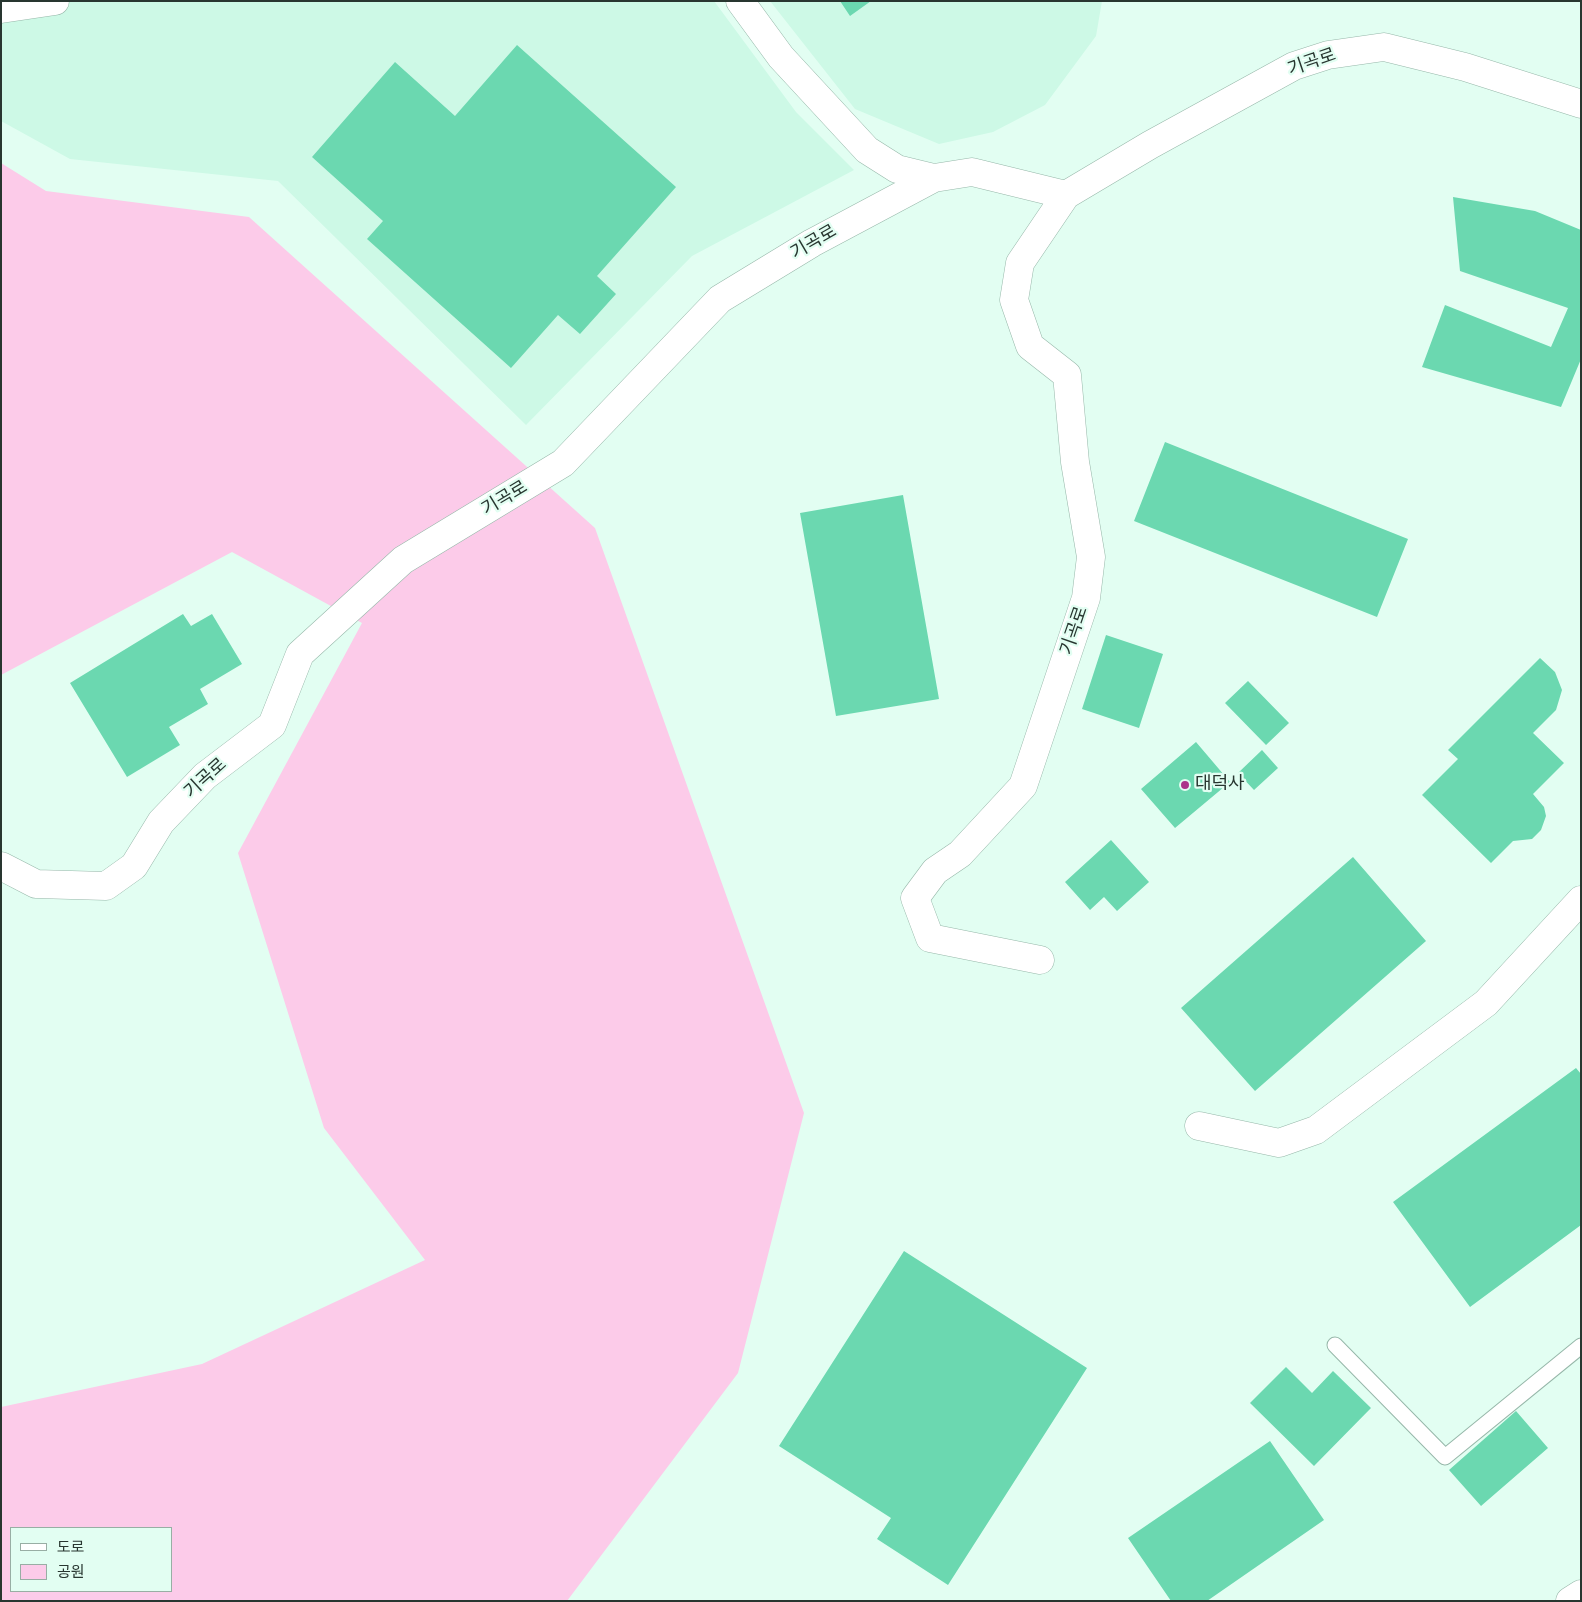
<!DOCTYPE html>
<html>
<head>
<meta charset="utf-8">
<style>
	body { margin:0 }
	#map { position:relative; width:1582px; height:1602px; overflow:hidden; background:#e2fef2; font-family:Jost,"Noto Sans KR",sans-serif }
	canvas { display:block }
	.frame { position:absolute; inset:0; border:2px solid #283630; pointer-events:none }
	.legend { position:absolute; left:10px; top:1527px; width:162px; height:65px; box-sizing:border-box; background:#e2fef2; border:1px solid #98aea4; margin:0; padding:6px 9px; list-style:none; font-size:15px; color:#283630 }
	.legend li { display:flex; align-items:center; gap:10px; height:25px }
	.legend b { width:25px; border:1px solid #98aea4 }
</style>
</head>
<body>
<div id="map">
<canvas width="1582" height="1602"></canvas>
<div class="frame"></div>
<ul class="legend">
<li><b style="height:6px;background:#fff"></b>도로</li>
<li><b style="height:14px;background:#fccbe9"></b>공원</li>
</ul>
</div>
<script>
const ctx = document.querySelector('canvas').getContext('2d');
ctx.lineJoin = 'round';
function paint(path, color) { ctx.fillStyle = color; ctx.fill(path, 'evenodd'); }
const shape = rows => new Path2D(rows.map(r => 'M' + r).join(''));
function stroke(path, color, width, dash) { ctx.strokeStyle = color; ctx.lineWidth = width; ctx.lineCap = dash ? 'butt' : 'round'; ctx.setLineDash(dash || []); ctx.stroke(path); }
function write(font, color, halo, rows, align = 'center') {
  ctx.font = font + ' Jost,"Noto Sans KR",sans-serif'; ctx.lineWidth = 4.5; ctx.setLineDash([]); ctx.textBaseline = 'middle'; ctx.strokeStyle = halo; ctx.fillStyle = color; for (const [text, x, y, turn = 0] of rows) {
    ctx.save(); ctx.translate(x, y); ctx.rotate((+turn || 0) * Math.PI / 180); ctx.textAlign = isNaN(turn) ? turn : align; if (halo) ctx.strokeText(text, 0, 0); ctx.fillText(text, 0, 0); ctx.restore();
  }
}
paint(shape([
	[1,1,714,1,796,112,854,170,692,256,526,425,278,181,70,159,1,121],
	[770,1,1102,1,1096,36,1045,105,993,132,939,144,855,109]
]), '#cdf9e6');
paint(shape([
	[1,163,46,191,249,217,595,528,804,1113,738,1373,567,1601,1,1601,1,1407,202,1364,425,1260,324,1128,238,853,362,623,232,552,1,675],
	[11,1528,171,1528,171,1591,11,1591]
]), '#fccbe9');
paint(shape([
	[840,1,871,1,850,16],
	[517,45,676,187,597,276,616,294,580,334,558,315,511,368,367,239,383,221,312,157,395,62,455,116],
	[1453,197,1535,211,1581,230,1581,359,1561,407,1422,367,1445,305,1551,347,1568,308,1460,271],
	[1165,442,1408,539,1377,617,1134,521],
	[903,495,939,699,836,716,800,513],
	[183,614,191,626,212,614,242,664,200,689,208,704,169,727,180,745,127,777,70,683],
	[1106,635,1163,654,1139,728,1082,709],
	[1540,658,1555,672,1562,690,1556,710,1533,733,1564,763,1533,794,1544,807,1546,816,1541,830,1532,839,1513,841,1491,863,1422,795,1458,759,1448,750],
	[1248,681,1289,723,1266,745,1225,703],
	[1196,742,1230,782,1175,828,1141,789],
	[1262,750,1278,768,1254,790,1238,773],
	[1111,840,1149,882,1117,911,1104,897,1090,910,1065,882],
	[1353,857,1426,941,1255,1091,1181,1008],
	[1576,1068,1581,1074,1581,1225,1470,1307,1393,1202],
	[904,1251,1087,1368,948,1585,877,1539,891,1518,779,1446],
	[1286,1367,1312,1393,1333,1371,1371,1408,1314,1466,1250,1403],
	[1516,1411,1548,1448,1481,1506,1449,1470],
	[1270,1441,1324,1520,1207,1601,1171,1601,1128,1538]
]), '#6bd8b0');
const lane = shape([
	[1335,1345,1445,1457,1581,1346]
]);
const street = shape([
	[740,1,781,57,867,150,897,169,934,178],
	[1,9,55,1],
	[1,866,36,884,106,886,134,866,161,822,205,776,272,725,300,654,403,560,563,463,720,299,812,243,934,178,972,172,1066,195,1150,145,1294,66,1328,55,1384,47,1465,67,1581,104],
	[1040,960,930,938,915,898,935,871,960,854,1023,786,1086,598,1091,557,1075,462,1067,375,1030,346,1014,300,1020,263,1066,195],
	[1199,1126,1279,1143,1316,1130,1486,1003,1581,900],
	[1570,1601,1581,1594]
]);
stroke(lane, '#96b7a9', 17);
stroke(street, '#96b7a9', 29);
stroke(lane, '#fff', 15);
stroke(street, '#fff', 28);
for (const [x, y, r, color] of [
	[1185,785,5,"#ac348a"]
]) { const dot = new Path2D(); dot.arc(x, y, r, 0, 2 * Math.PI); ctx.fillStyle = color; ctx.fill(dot); stroke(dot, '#e2fef2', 2); }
write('18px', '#283630', '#e2fef2', [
	["기곡로",1312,63,-19],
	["기곡로",814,243,-30],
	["기곡로",505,499,-31],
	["기곡로",1075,631,-71],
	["기곡로",206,779,-42]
]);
write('18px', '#283630', '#e2fef2', [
	["대덕사",1195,785]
], 'left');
</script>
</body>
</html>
